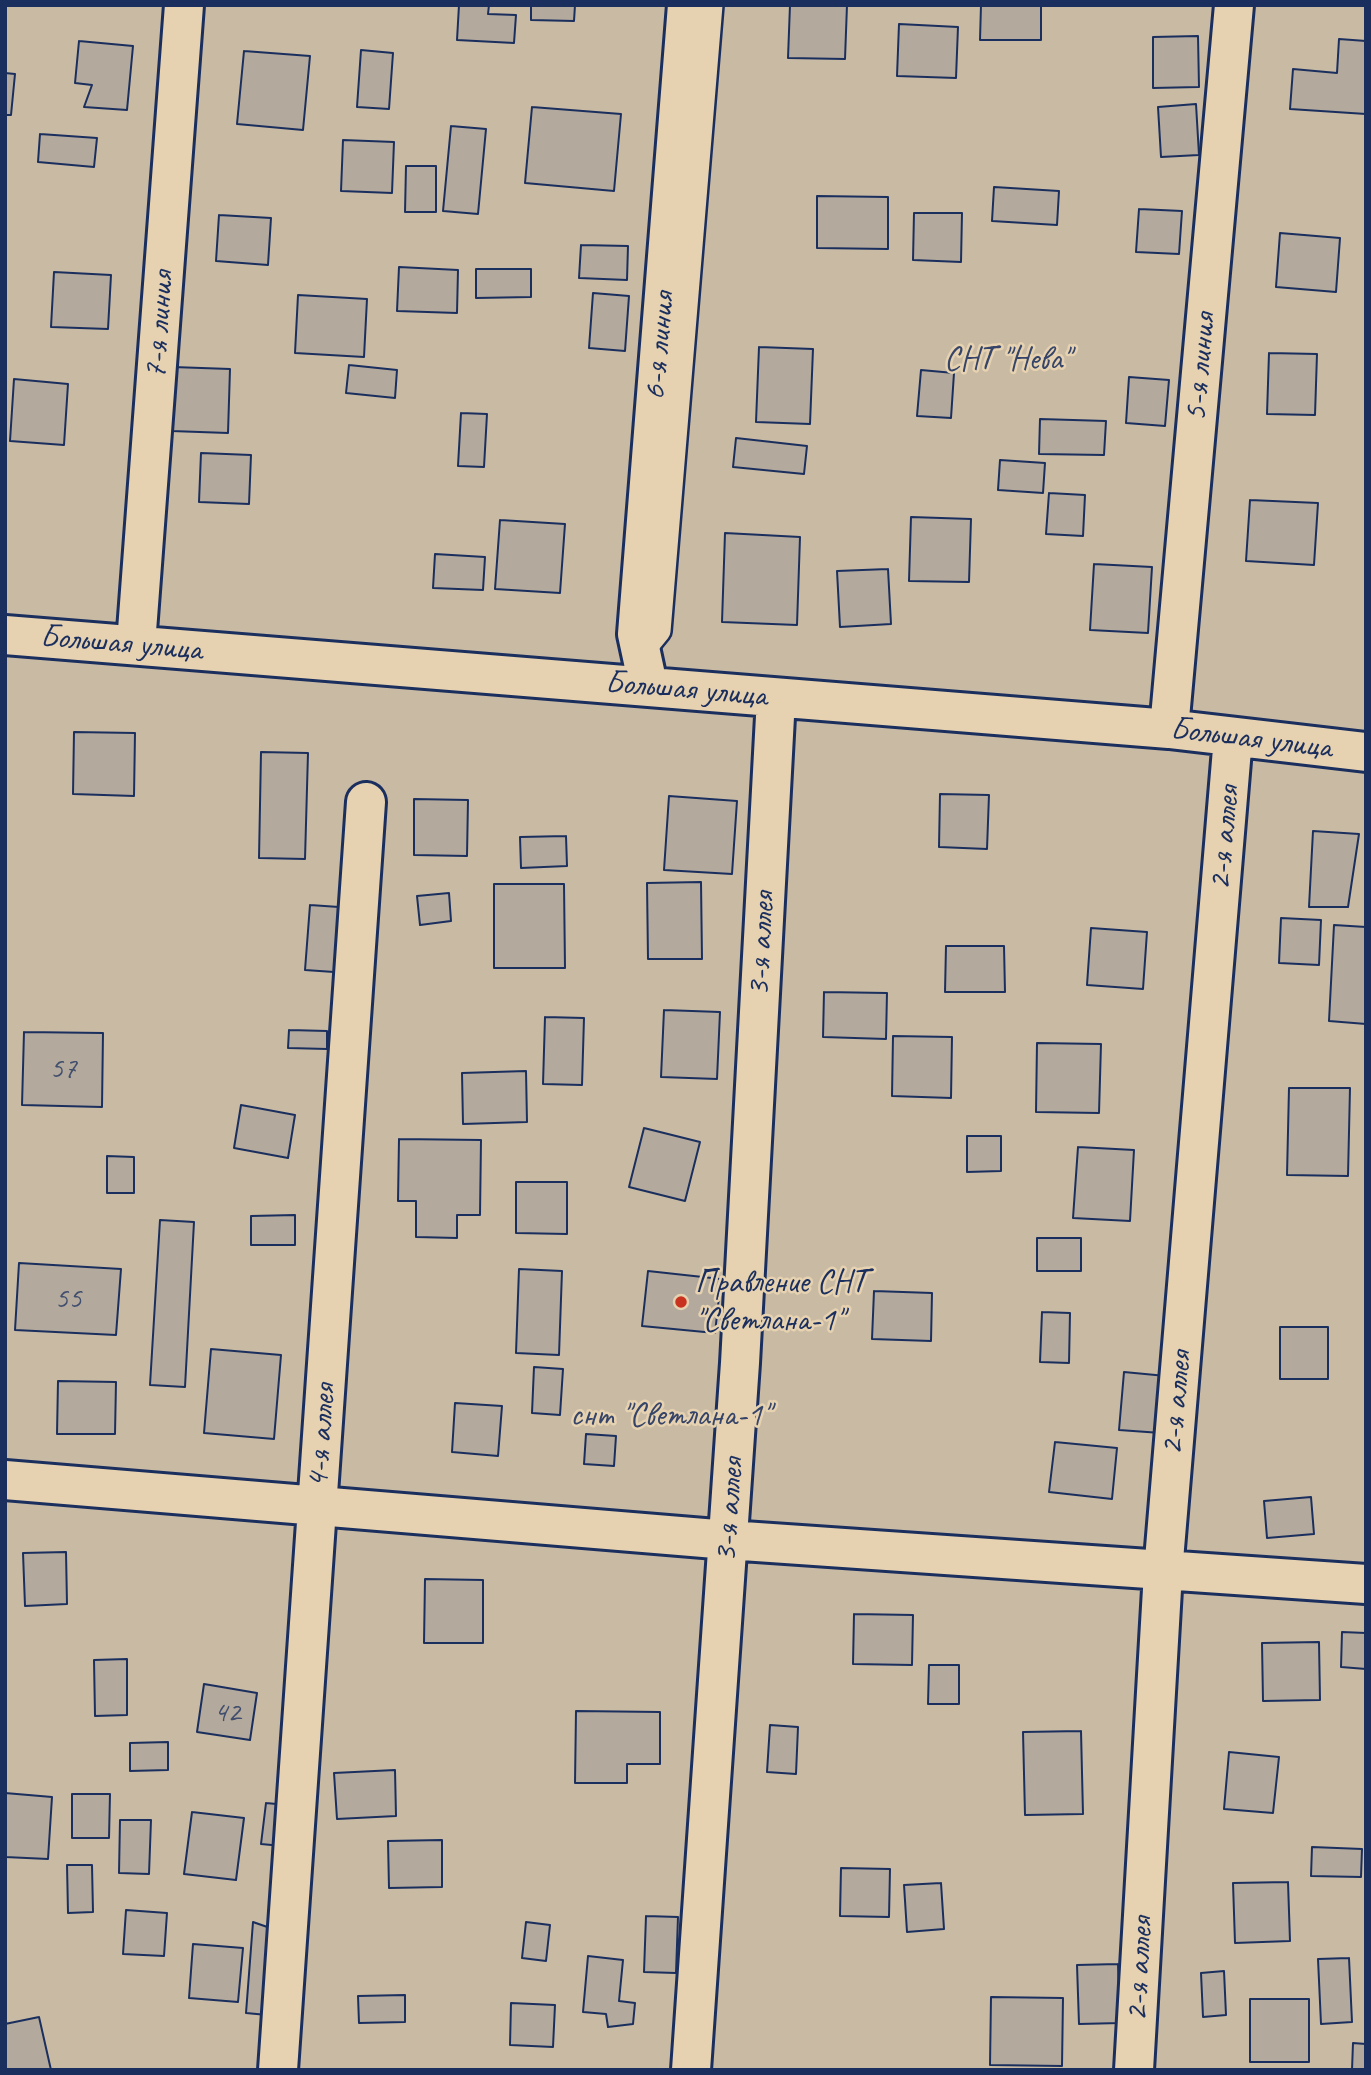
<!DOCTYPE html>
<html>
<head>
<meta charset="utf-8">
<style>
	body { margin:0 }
	#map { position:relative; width:1371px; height:2075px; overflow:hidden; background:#e6d2b0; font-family:Caveat,sans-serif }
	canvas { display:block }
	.frame { position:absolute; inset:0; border:7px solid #1b2f5e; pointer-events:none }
</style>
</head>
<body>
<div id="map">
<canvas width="1371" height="2075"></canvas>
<div class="frame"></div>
</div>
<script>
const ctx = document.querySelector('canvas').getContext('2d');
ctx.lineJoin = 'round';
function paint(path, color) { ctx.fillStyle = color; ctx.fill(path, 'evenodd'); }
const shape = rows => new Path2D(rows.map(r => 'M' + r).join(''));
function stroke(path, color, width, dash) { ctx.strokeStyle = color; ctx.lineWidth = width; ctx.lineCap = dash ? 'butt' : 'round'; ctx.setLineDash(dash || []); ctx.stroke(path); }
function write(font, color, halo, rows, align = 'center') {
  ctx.font = font + ' Caveat,sans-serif'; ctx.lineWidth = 5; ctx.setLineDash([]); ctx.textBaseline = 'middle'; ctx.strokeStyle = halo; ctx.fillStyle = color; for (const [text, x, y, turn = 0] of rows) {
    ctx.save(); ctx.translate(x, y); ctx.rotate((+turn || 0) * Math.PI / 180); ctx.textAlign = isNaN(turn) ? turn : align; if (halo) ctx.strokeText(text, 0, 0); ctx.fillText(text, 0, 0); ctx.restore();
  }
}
paint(shape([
	[5,5,1366,5,1366,2070,5,2070]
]), '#c9baa4');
const building = shape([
	[459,5,489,5,488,14,516,15,514,43,457,40,459,5],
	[531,5,575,5,574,21,531,20,531,5],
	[790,5,847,5,845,59,788,58,790,5],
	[981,5,1041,5,1041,40,980,40,981,5],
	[899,24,958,27,956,78,897,76,899,24],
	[1198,36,1199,87,1153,88,1153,37,1198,36],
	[1339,39,1366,41,1366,114,1290,109,1293,69,1337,73,1339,39],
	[79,41,133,46,127,110,84,107,92,85,75,83,79,41],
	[361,50,393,53,389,109,357,107,361,50],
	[244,51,310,56,303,130,237,124,244,51],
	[5,73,15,74,11,115,5,115,5,73],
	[1196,104,1199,155,1161,157,1158,107,1196,104],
	[532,107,621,114,614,191,525,183,532,107],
	[451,126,486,129,478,214,443,211,451,126],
	[40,134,97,138,94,167,38,162,40,134],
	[343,140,394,142,392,193,341,191,343,140],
	[406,166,436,166,436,212,405,212,406,166],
	[994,187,1059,191,1057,225,992,221,994,187],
	[817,196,888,197,888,249,817,248,817,196],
	[1139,209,1182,211,1179,254,1136,252,1139,209],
	[914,213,962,213,961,262,913,260,914,213],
	[219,215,271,218,268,265,216,261,219,215],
	[1280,233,1340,238,1336,292,1276,287,1280,233],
	[581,245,628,246,627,280,579,278,581,245],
	[399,267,458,270,457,313,397,311,399,267],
	[476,269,531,269,531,297,476,298,476,269],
	[54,272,111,275,108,329,51,327,54,272],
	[593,293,629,296,625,351,589,348,593,293],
	[298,295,367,299,364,357,295,353,298,295],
	[759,347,813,349,810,424,756,422,759,347],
	[1269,353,1317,354,1315,415,1267,414,1269,353],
	[349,365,397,370,395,398,346,393,349,365],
	[173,367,230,369,228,433,171,431,173,367],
	[921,370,954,373,951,418,917,416,921,370],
	[1129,377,1169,380,1165,426,1126,423,1129,377],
	[14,379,68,384,64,445,10,441,14,379],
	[461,413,487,414,484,467,458,466,461,413],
	[1040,419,1106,421,1104,455,1039,454,1040,419],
	[736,438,807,446,804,474,733,467,736,438],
	[201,453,251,455,249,504,199,502,201,453],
	[1000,460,1045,463,1043,493,998,490,1000,460],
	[1049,493,1085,495,1083,536,1046,534,1049,493],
	[1250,500,1318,503,1314,565,1246,561,1250,500],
	[911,517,971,519,969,582,909,581,911,517],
	[500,520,565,524,560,593,495,589,500,520],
	[725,533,800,537,797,625,722,622,725,533],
	[435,554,485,557,483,590,433,588,435,554],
	[1094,564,1152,567,1148,633,1090,630,1094,564],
	[888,569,891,624,840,627,837,571,888,569],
	[74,732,135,733,134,796,73,794,74,732],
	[261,752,308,753,305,859,259,858,261,752],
	[940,794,989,795,987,849,939,847,940,794],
	[669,796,737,801,732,874,664,870,669,796],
	[414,799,468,800,467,856,414,855,414,799],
	[1313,831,1359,834,1348,907,1309,907,1313,831],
	[566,836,567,866,521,868,520,837,566,836],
	[701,882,702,959,648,959,647,883,701,882],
	[494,884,564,884,565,968,494,968,494,884],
	[449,893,451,921,420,925,417,896,449,893],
	[310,905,339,907,334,972,305,970,310,905],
	[1281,918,1321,920,1319,965,1279,963,1281,918],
	[1334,925,1366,927,1366,1024,1329,1021,1334,925],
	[1091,928,1147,932,1143,989,1087,985,1091,928],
	[946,946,1004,946,1005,992,945,992,946,946],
	[824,992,887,993,886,1039,823,1037,824,992],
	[664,1010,720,1012,717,1079,661,1077,664,1010],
	[545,1017,584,1018,582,1085,543,1084,545,1017],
	[289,1030,327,1031,327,1049,288,1048,289,1030],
	[24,1032,103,1033,102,1107,22,1105,24,1032],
	[893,1036,952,1037,951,1098,892,1096,893,1036],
	[1037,1043,1101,1044,1099,1113,1036,1112,1037,1043],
	[526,1071,527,1122,463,1124,462,1073,526,1071],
	[1289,1088,1350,1088,1348,1176,1287,1175,1289,1088],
	[241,1105,295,1115,288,1158,234,1148,241,1105],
	[644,1128,700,1142,685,1201,629,1187,644,1128],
	[967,1136,1001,1136,1001,1171,967,1172,967,1136],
	[399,1139,481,1140,480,1215,457,1215,457,1238,416,1237,416,1201,398,1201,399,1139],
	[1078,1147,1134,1150,1130,1221,1073,1218,1078,1147],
	[107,1156,134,1157,134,1193,107,1193,107,1156],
	[516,1182,567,1182,567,1234,516,1233,516,1182],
	[295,1215,295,1245,251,1245,251,1216,295,1215],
	[160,1220,194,1222,185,1387,150,1385,160,1220],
	[1037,1238,1081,1238,1081,1271,1037,1271,1037,1238],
	[19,1263,121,1269,116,1335,15,1330,19,1263],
	[519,1269,562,1271,559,1355,516,1353,519,1269],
	[648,1271,721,1279,715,1333,642,1326,648,1271],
	[874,1291,932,1293,931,1341,872,1339,874,1291],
	[1042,1312,1070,1313,1069,1363,1040,1362,1042,1312],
	[1280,1327,1328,1327,1328,1379,1280,1379,1280,1327],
	[211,1349,281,1355,274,1439,204,1433,211,1349],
	[534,1367,563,1369,560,1415,532,1413,534,1367],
	[1124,1372,1166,1376,1161,1433,1119,1430,1124,1372],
	[58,1381,116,1382,115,1434,57,1434,58,1381],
	[455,1403,502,1406,498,1456,452,1452,455,1403],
	[586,1434,616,1436,614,1466,584,1464,586,1434],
	[1055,1442,1117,1448,1112,1499,1049,1492,1055,1442],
	[1311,1497,1314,1534,1267,1538,1264,1501,1311,1497],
	[66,1552,67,1604,25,1606,23,1553,66,1552],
	[425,1579,483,1580,483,1643,424,1643,425,1579],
	[854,1614,913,1615,912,1665,853,1664,854,1614],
	[1342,1632,1366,1633,1366,1669,1341,1667,1342,1632],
	[1319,1642,1320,1700,1263,1701,1262,1643,1319,1642],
	[127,1659,127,1715,95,1716,94,1660,127,1659],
	[929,1665,959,1665,959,1704,928,1704,929,1665],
	[204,1684,257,1693,250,1740,197,1732,204,1684],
	[576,1711,660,1712,660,1764,627,1764,627,1783,575,1783,576,1711],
	[770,1725,798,1727,796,1774,767,1772,770,1725],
	[1081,1731,1083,1814,1025,1815,1023,1732,1081,1731],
	[168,1742,168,1770,130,1771,130,1743,168,1742],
	[1229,1752,1279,1757,1273,1813,1224,1809,1229,1752],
	[395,1770,396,1816,337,1819,334,1773,395,1770],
	[5,1793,52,1797,48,1859,5,1857,5,1793],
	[72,1794,110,1794,109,1838,72,1838,72,1794],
	[266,1803,287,1805,282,1846,261,1844,266,1803],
	[192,1812,244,1818,236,1880,184,1874,192,1812],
	[120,1820,151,1820,149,1874,119,1873,120,1820],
	[442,1840,442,1887,389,1888,388,1841,442,1840],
	[1312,1847,1362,1849,1361,1877,1311,1876,1312,1847],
	[67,1865,92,1865,93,1912,68,1913,67,1865],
	[841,1868,890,1869,889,1917,840,1916,841,1868],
	[1288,1882,1290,1941,1235,1943,1233,1883,1288,1882],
	[941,1883,944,1929,907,1932,904,1885,941,1883],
	[126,1910,167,1913,164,1956,123,1954,126,1910],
	[646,1916,678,1917,676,1973,644,1972,646,1916],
	[253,1922,273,1929,267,2015,246,2013,253,1922],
	[526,1922,550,1925,546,1961,522,1958,526,1922],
	[193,1944,243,1948,238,2002,189,1998,193,1944],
	[588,1956,623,1960,619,2001,635,2003,633,2024,608,2027,606,2014,583,2012,588,1956],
	[1349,1958,1352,2022,1321,2024,1318,1959,1349,1958],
	[1118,1964,1120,2023,1079,2024,1077,1965,1118,1964],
	[1224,1971,1226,2015,1203,2017,1201,1973,1224,1971],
	[405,1995,405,2022,359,2023,358,1996,405,1995],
	[991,1997,1063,1998,1062,2066,990,2065,991,1997],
	[1250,1999,1309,1999,1309,2062,1250,2062,1250,1999],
	[511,2003,555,2005,553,2047,510,2045,511,2003],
	[39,2017,51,2070,5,2070,5,2024,39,2017],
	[1353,2043,1366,2044,1366,2070,1352,2070,1353,2043]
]);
paint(building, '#b3a99c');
stroke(building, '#1b2f5e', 2);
const lane = shape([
	[641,653,659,631,711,5]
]);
const street = shape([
	[5,635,1169,729,1366,752],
	[136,644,184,5],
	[648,685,637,634,687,5],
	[1169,729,1234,5],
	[5,1480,728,1540,1366,1584],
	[278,2070,366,802],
	[691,2070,740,1363,776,698],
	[1134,2070,1163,1572,1233,737]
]);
stroke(lane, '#1b2f5e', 28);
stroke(street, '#1b2f5e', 44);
stroke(lane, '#e6d2b0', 23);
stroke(street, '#e6d2b0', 38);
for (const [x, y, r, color] of [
	[681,1302,7,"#c8321e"]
]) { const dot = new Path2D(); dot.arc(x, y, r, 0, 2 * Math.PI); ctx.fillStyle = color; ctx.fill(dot); stroke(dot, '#e6d2b0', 2.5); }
write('30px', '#414e6e', null, [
	["57",63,1069],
	["55",68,1299],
	["42",227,1713]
]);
write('33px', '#1b2f5e', '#e6d2b0', [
	["7-я линия",160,325,-86],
	["6-я линия",660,346,-85],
	["5-я линия",1201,367,-85],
	["Большая улица",121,644,5],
	["Большая улица",686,690,5],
	["Большая улица",1251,739,7],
	["2-я аллея",1225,838,-85],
	["3-я аллея",762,944,-87],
	["2-я аллея",1177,1403,-85],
	["4-я аллея",322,1436,-86],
	["3-я аллея",730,1510,-86],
	["2-я аллея",1140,1969,-87]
]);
write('33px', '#354468', '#e6d2b0', [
	["СНТ \"Нева\"",1007,360],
	["снт \"Светлана-1\"",670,1416]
]);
write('33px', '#1b2f5e', '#e6d2b0', [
	["Правление СНТ",695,1283],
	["\"Светлана-1\"",695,1321]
], 'left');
</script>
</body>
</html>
